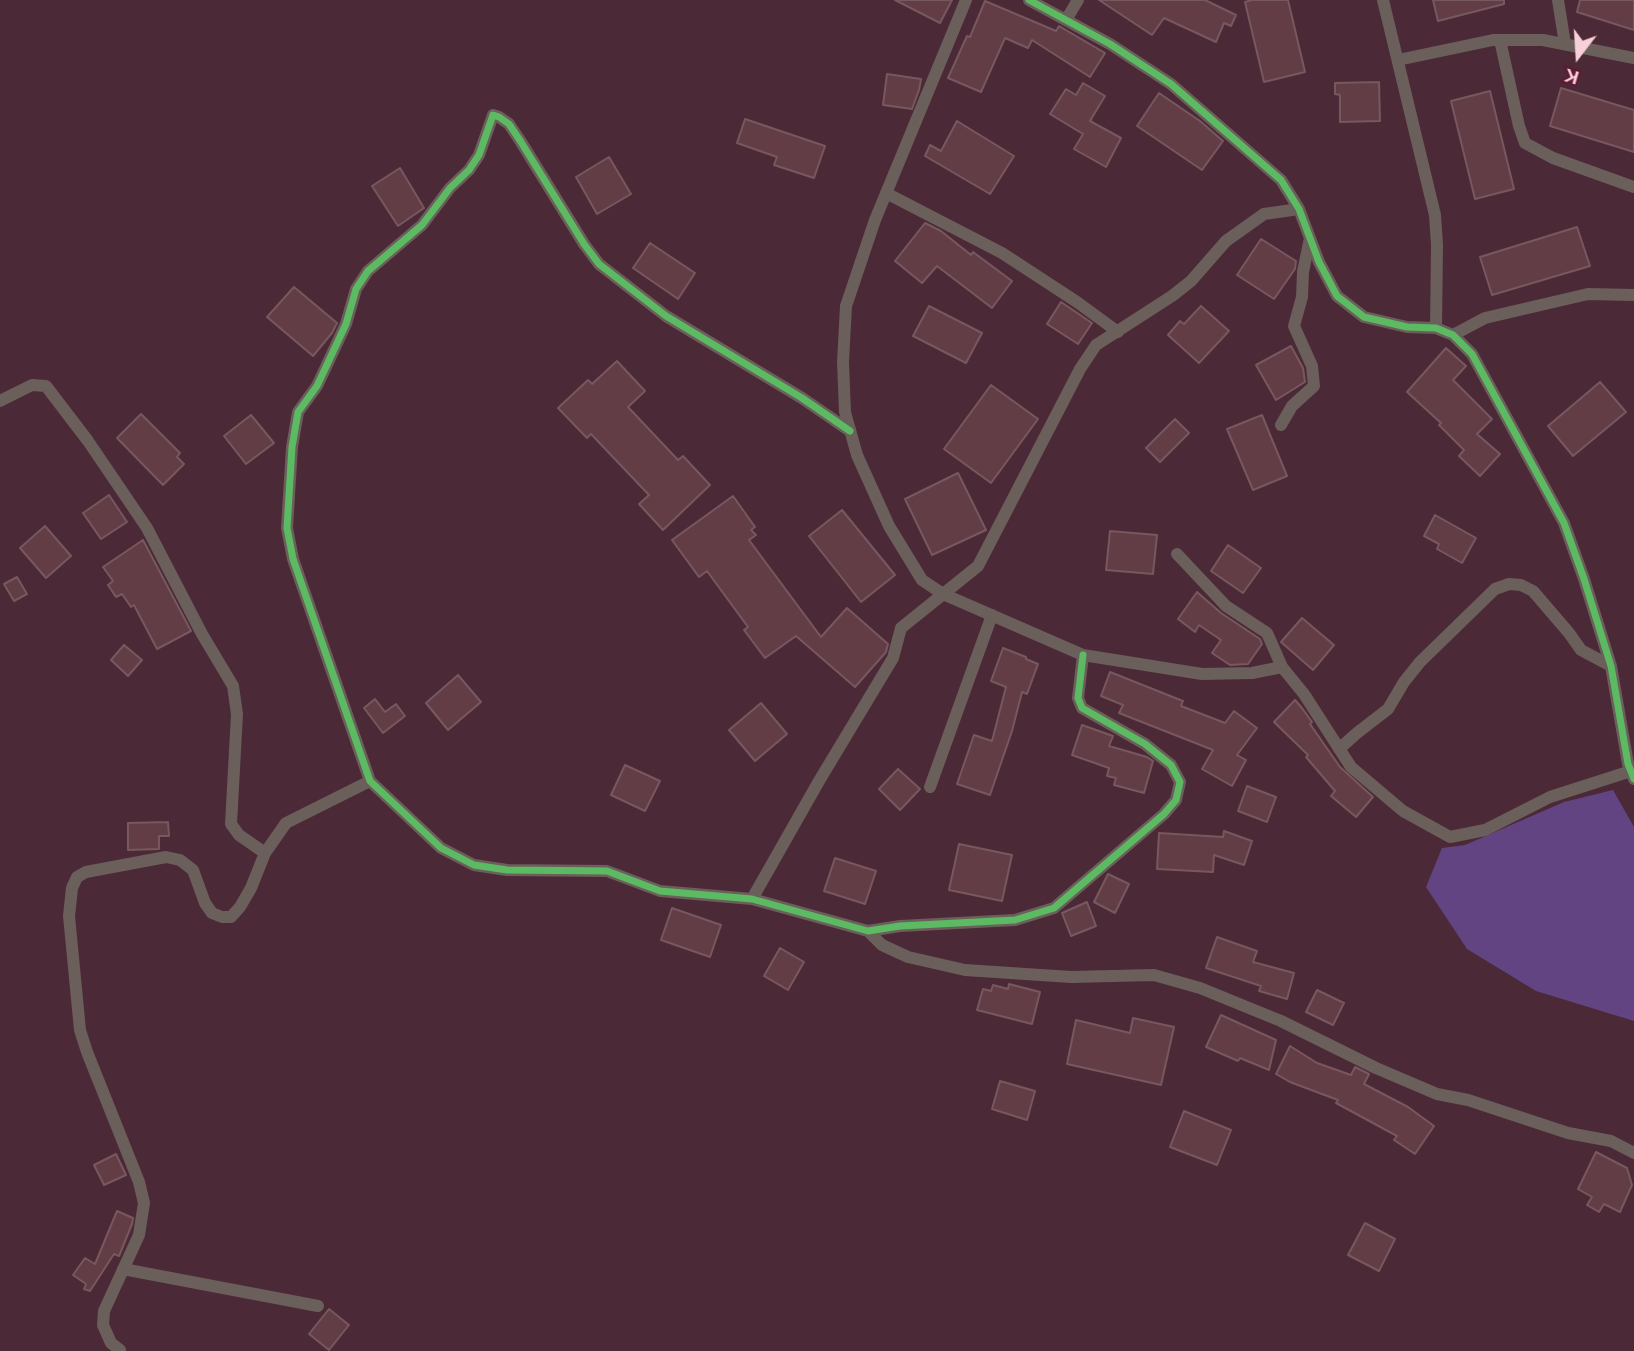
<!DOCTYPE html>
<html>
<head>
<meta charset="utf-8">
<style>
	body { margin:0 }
	#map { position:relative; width:1634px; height:1351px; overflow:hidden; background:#4c2936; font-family:Arial,sans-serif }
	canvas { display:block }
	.north { position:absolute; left:1543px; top:21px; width:70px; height:70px; -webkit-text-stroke:5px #5a1b33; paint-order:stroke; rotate:197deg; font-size:19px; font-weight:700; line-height:28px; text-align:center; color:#f8d0da }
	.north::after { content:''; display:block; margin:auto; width:24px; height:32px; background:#f8d0da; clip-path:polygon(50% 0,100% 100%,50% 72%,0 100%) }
</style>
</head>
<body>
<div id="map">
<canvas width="1634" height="1351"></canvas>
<div class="north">K</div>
</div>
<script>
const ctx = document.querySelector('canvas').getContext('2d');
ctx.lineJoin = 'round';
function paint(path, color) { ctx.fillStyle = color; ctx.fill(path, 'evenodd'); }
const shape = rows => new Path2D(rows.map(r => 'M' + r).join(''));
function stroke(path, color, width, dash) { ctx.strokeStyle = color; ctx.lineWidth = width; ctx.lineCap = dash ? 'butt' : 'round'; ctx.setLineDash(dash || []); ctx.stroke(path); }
paint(shape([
	[1613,790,1634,827,1634,1021,1536,991,1467,949,1426,887,1442,848,1465,845,1564,802]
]), '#624483');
const building = shape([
	[895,0,952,0,940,23,895,0],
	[1099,0,1205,0,1236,15,1231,26,1224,23,1216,42,1164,18,1152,35,1099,0],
	[1252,0,1288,0,1305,72,1264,82,1245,2,1252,0],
	[1433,0,1504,0,1504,4,1438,21,1433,0],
	[1580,0,1634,0,1634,30,1577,12,1580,0],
	[985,1,1056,31,1059,26,1105,53,1090,77,1032,40,1028,48,1005,38,981,92,948,78,967,36,970,37,985,1],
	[887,74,921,79,919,90,912,109,883,105,887,74],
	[1379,82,1380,121,1340,122,1340,95,1335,94,1335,83,1379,82],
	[1083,83,1105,96,1090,121,1121,138,1106,167,1074,149,1083,134,1050,114,1066,89,1076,95,1083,83],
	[1561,88,1634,110,1634,152,1550,126,1561,88],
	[1490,91,1514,189,1475,199,1451,101,1490,91],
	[1159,93,1200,121,1223,141,1202,170,1137,126,1159,93],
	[745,119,825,146,814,178,774,165,777,157,737,143,745,119],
	[957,121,1014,156,990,194,925,156,930,145,941,151,957,121],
	[609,157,631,194,597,214,576,177,609,157],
	[400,168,424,208,398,226,372,186,400,168],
	[925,223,941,231,971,255,973,252,1012,281,992,308,937,266,922,283,895,261,925,223],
	[1577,227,1590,266,1492,295,1480,257,1577,227],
	[1261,239,1296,261,1295,269,1274,299,1237,275,1261,239],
	[650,243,695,273,678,299,633,268,650,243],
	[294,287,337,323,332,333,313,356,267,317,294,287],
	[1061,302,1092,323,1078,344,1047,324,1061,302],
	[929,306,982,333,966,363,913,336,929,306],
	[1201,306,1229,331,1199,363,1168,335,1180,321,1184,324,1201,306],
	[1291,346,1303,368,1305,382,1276,400,1256,365,1291,346],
	[1446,348,1466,366,1453,380,1492,419,1477,434,1500,454,1480,476,1459,456,1464,450,1439,425,1441,423,1407,392,1446,348],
	[617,361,645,391,628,407,678,460,683,456,710,485,663,530,639,504,649,495,591,434,587,438,558,408,588,380,592,384,617,361],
	[1600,382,1626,412,1573,456,1548,426,1600,382],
	[991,385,1038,419,991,483,944,449,991,385],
	[141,414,180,453,177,457,184,464,163,485,117,438,141,414],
	[251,415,274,443,246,464,224,436,251,415],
	[1262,415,1287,476,1253,490,1227,429,1262,415],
	[1175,419,1189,433,1160,462,1146,448,1175,419],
	[958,473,986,530,932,555,905,499,958,473],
	[109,495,127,522,101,539,83,513,109,495],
	[733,496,755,527,751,530,756,535,749,540,821,637,847,608,888,644,886,652,855,687,796,636,765,658,744,630,748,627,707,571,699,577,672,540,733,496],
	[842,510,895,575,861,602,809,536,842,510],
	[1435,515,1476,538,1462,563,1437,549,1439,544,1424,536,1435,515],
	[45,526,71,556,46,578,20,548,45,526],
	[1110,531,1157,535,1153,574,1106,570,1110,531],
	[143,540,191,631,157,649,134,605,131,607,122,594,116,597,108,585,113,581,103,567,143,540],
	[1228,545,1261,568,1243,593,1211,571,1228,545],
	[17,577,27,594,14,601,4,584,17,577],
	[1197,592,1221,613,1260,639,1262,644,1248,664,1230,665,1212,653,1221,640,1199,625,1195,632,1178,619,1197,592],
	[1302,618,1334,645,1313,670,1281,642,1302,618],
	[124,645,142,660,128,676,111,660,124,645],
	[1003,648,1026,657,1026,659,1038,664,1027,694,1022,692,1012,731,990,795,957,784,974,735,992,741,1006,687,991,681,1003,648],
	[1110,672,1183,701,1181,706,1225,723,1234,711,1257,728,1237,755,1246,760,1232,786,1202,769,1213,750,1119,713,1123,705,1101,696,1110,672],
	[458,675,481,702,448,730,426,703,458,675],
	[375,699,385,712,396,704,405,716,383,733,364,708,375,699],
	[1295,700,1302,708,1312,722,1310,724,1340,767,1373,797,1356,817,1331,796,1335,791,1306,757,1308,755,1274,722,1295,700],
	[761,703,787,734,755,761,729,730,761,703],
	[1082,725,1113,736,1109,746,1147,757,1153,761,1144,793,1114,785,1116,778,1107,776,1109,768,1072,755,1082,725],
	[625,765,660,781,645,811,611,795,625,765],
	[898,769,920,789,900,810,879,789,898,769],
	[1247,786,1276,797,1267,822,1238,811,1247,786],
	[168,822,169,836,159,836,159,849,128,850,128,823,168,822],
	[1224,831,1252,841,1244,865,1214,855,1213,872,1157,869,1159,833,1223,837,1224,831],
	[959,844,1012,855,1002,901,949,890,959,844],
	[835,858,876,871,865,904,824,891,835,858],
	[1108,874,1129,884,1115,913,1094,902,1108,874],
	[1087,902,1096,926,1071,936,1062,913,1087,902],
	[672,908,721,925,710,957,661,940,672,908],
	[1217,937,1257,951,1253,962,1294,973,1287,999,1259,991,1261,986,1206,968,1217,937],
	[780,948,804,962,788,990,764,976,780,948],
	[1009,984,1040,992,1032,1024,977,1010,983,989,991,991,993,985,1008,989,1009,984],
	[1317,990,1344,1003,1333,1025,1306,1012,1317,990],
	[1221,1015,1276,1040,1269,1070,1240,1058,1238,1061,1206,1047,1221,1015],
	[1133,1018,1174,1027,1161,1085,1067,1064,1076,1020,1130,1033,1133,1018],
	[1290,1046,1317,1063,1351,1075,1355,1067,1369,1074,1364,1084,1408,1107,1434,1126,1415,1154,1394,1140,1397,1136,1336,1103,1338,1100,1290,1082,1276,1074,1290,1046],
	[1000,1081,1035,1091,1027,1120,992,1109,1000,1081],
	[1184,1111,1231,1130,1217,1165,1170,1147,1184,1111],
	[1596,1152,1627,1168,1632,1185,1620,1212,1604,1204,1599,1212,1587,1205,1592,1197,1578,1189,1596,1152],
	[116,1154,126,1175,104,1185,94,1165,116,1154],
	[117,1211,133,1218,132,1224,119,1256,114,1254,90,1291,84,1289,86,1284,73,1275,85,1258,95,1264,117,1211],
	[1365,1223,1395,1239,1379,1271,1348,1255,1365,1223],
	[329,1309,349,1325,329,1350,309,1334,329,1309]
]);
paint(building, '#633d45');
stroke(building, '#76585e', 2);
stroke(shape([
	[966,0,875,220,846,306,843,362,845,412,857,455,889,526,922,580,943,594,1083,655,1202,674,1252,673,1282,667],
	[1029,0,1110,44,1171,84,1281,180,1299,209,1319,262,1337,296,1364,317,1407,327,1436,328,1453,335,1472,354,1564,523,1584,579,1611,666,1628,764,1634,779],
	[1383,0,1435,215,1437,245,1436,328],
	[1558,0,1565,44],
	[1066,20,1078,0],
	[1500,40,1519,126,1525,143,1553,158,1634,187],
	[1398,60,1493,40,1543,40,1634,58],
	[886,193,1002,253,1077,302,1118,332],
	[1453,335,1485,318,1588,294,1634,295],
	[0,401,32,385,46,386,88,441,147,528,202,634,233,686,237,714,231,824,239,835,265,853],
	[1281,425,1292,406,1314,386,1312,366,1294,326,1302,297,1303,272,1310,238],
	[850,431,802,398,666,316,599,264,584,244,521,142,509,124,499,117,493,115,479,155,469,170,450,188,422,225,368,271,356,289,346,324,317,386,298,412,292,447,287,528,293,559,370,781,441,848,474,865,507,870,607,871,660,891,752,899,868,931,900,926,1015,920,1054,908,1164,814,1176,800,1180,782,1171,765,1145,744,1082,708,1078,698,1083,655],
	[1177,554,1226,606,1267,633,1282,667,1304,694,1351,767,1403,811,1450,837,1485,830,1550,797,1631,771],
	[1339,749,1357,733,1388,709,1404,682,1420,662,1495,589,1509,584,1521,585,1533,591,1569,633,1581,650,1611,666],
	[930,787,992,615],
	[752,899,819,781,893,658,901,628,978,566,1080,369,1096,345,1172,296,1191,281,1226,241,1264,214,1299,209],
	[868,931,882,945,908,957,965,970,1071,977,1154,975,1200,988,1281,1021,1376,1068,1437,1094,1468,1100,1568,1133,1611,1141,1634,1153],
	[123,1269,318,1306],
	[120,1350,111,1343,103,1325,104,1311,139,1235,144,1203,139,1182,87,1052,80,1030,69,916,72,888,77,877,86,872,166,857,180,860,193,870,205,903,212,913,222,917,231,917,240,907,251,888,265,853,286,823,370,781]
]), '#6b5f5b', 12);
stroke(shape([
	[1029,0,1110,44,1171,84,1281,180,1299,209,1319,262,1337,296,1364,317,1407,327,1436,328,1453,335,1472,354,1564,523,1584,579,1611,666,1628,764,1634,779],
	[850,431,802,398,666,316,599,264,584,244,521,142,509,124,499,117,493,115,479,155,469,170,450,188,422,225,368,271,356,289,346,324,317,386,298,412,292,447,287,528,293,559,370,781,441,848,474,865,507,870,607,871,660,891,752,899,868,931,900,926,1015,920,1054,908,1164,814,1176,800,1180,782,1171,765,1145,744,1082,708,1078,698,1083,655]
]), '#5cba63', 7);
</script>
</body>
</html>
